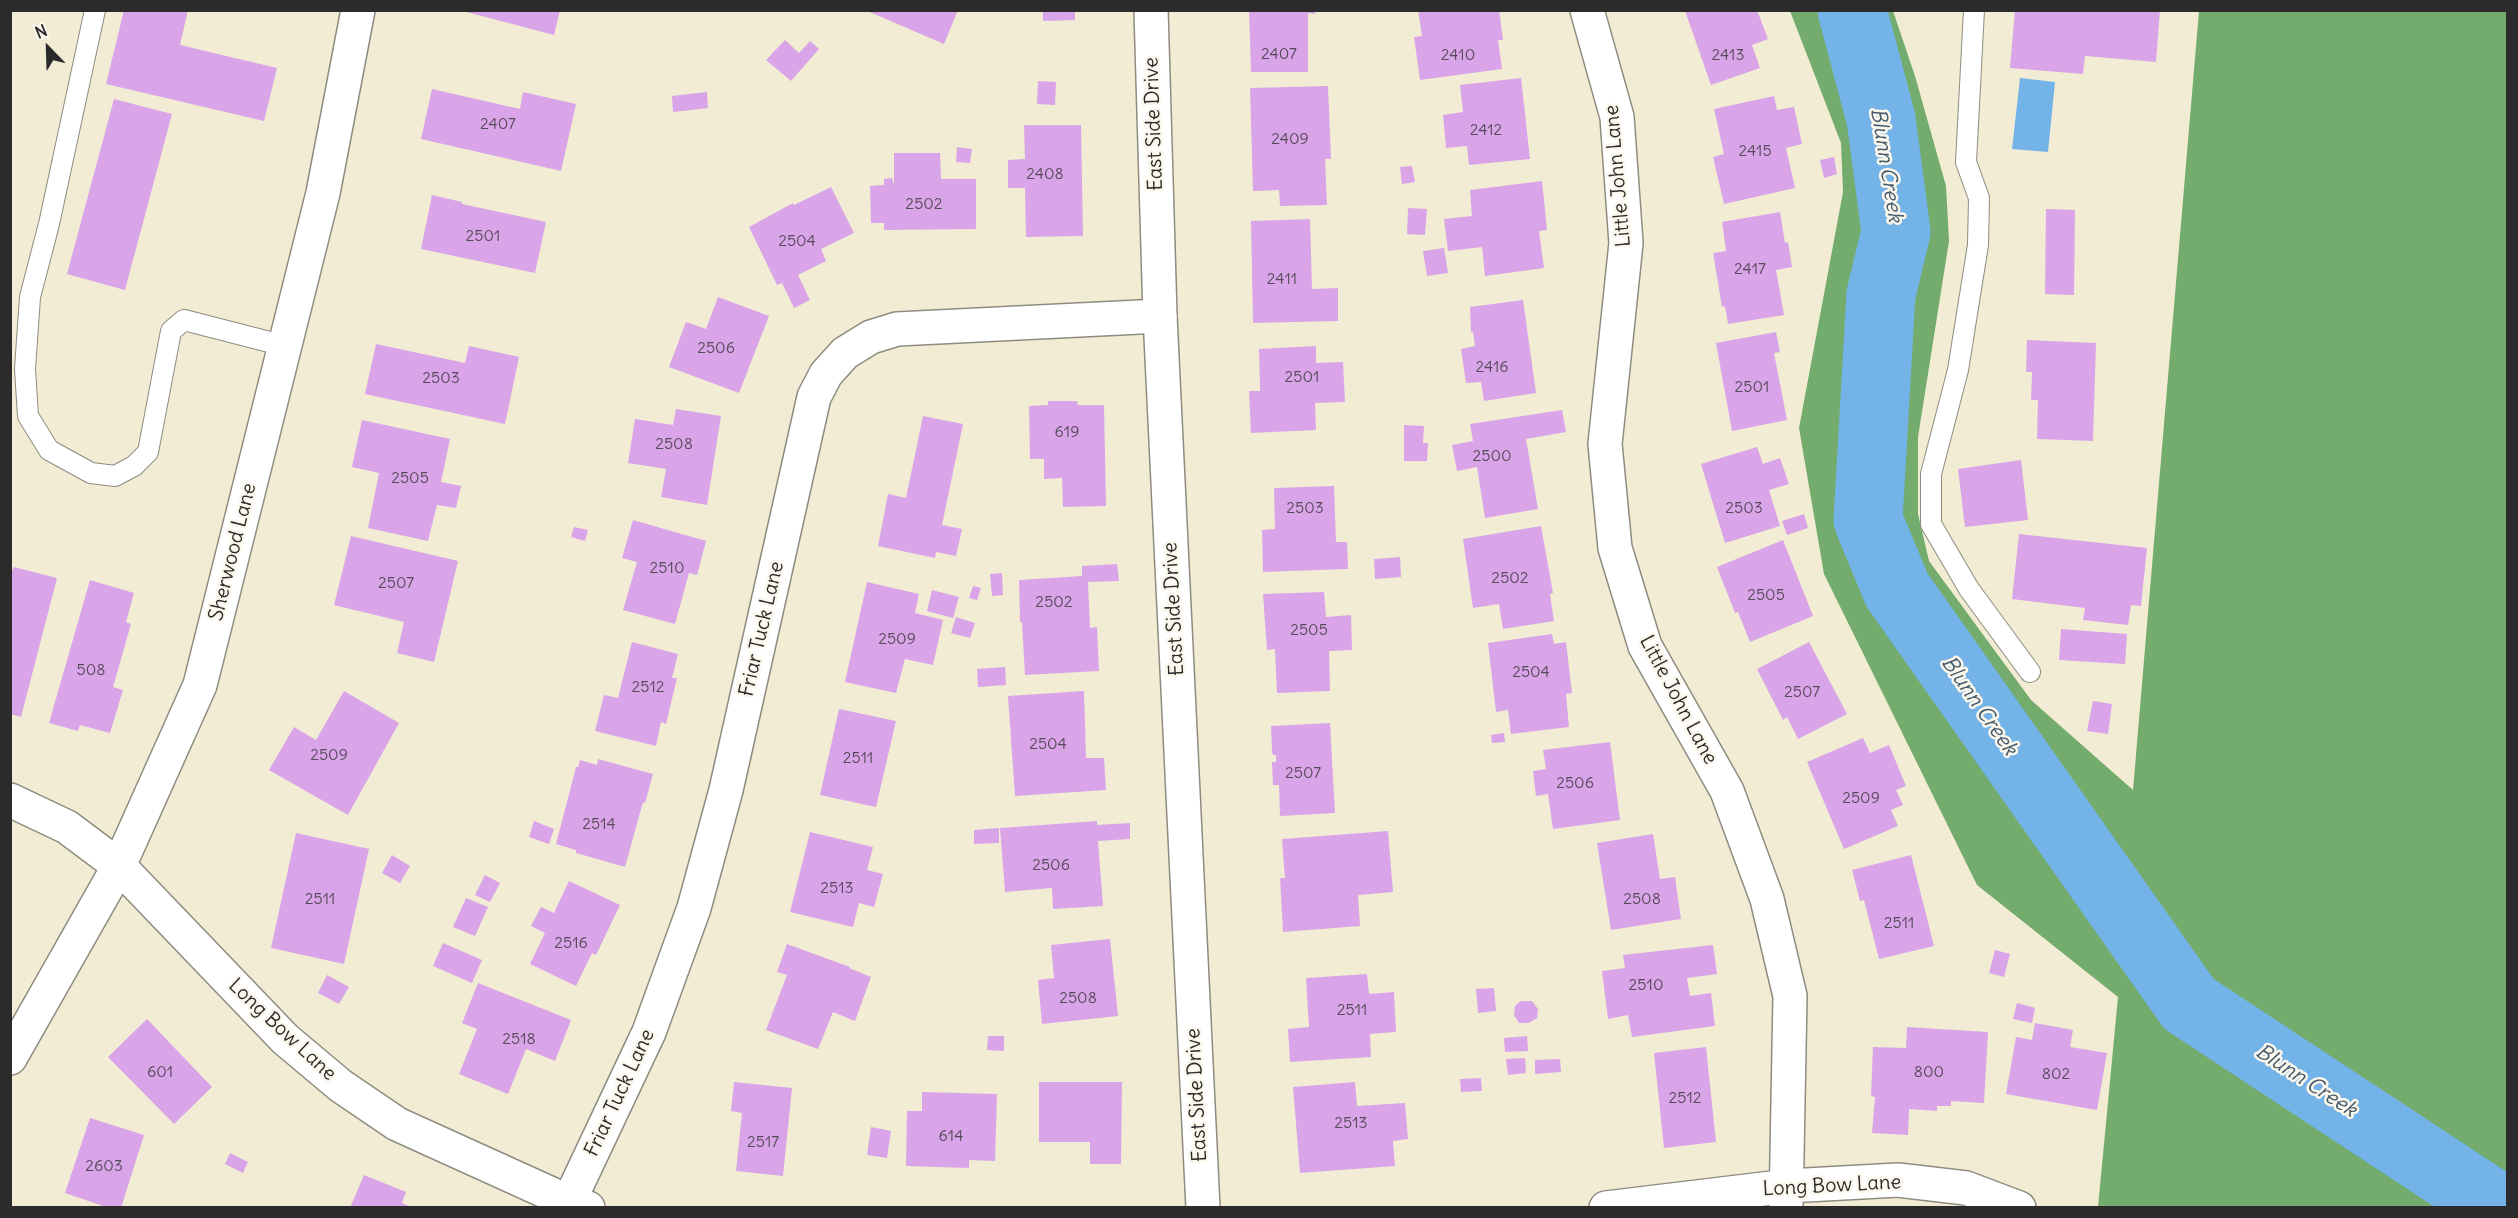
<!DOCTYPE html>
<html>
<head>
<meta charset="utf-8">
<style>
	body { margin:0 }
	#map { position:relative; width:2518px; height:1218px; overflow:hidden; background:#f2ecd4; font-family:Delius,sans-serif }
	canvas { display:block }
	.frame { position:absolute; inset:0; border:12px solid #2b2b2b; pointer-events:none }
	.north { position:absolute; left:18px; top:18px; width:60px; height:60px; -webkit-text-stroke:4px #fbf7ec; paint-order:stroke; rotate:337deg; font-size:16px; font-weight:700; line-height:24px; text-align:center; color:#2b2b2b }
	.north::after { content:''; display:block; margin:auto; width:21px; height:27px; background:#2b2b2b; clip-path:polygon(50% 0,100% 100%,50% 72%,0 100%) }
</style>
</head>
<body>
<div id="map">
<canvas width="2518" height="1218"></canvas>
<div class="frame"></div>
<div class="north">N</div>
</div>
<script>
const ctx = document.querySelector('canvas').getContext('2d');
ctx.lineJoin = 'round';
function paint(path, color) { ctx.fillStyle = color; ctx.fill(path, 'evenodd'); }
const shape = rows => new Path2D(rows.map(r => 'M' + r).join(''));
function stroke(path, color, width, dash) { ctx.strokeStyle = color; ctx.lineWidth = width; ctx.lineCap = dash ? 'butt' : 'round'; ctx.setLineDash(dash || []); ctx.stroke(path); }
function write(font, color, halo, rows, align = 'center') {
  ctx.font = font + ' Delius,sans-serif'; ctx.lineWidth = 5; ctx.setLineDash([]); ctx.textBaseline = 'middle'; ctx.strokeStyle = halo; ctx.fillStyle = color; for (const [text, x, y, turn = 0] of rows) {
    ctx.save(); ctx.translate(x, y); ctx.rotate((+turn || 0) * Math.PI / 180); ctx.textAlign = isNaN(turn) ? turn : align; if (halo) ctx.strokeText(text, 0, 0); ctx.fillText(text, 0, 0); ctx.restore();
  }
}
paint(shape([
	[1790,11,1893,11,1915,76,1946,186,1949,241,1918,437,1918,514,1929,561,2031,700,2133,790,2199,11,2507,11,2507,1207,2098,1207,2118,997,1977,885,1824,574,1799,428,1843,192,1841,143]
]), '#73ac6c');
paint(shape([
	[2020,78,2055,82,2048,152,2012,149]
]), '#73b3e7');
stroke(shape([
	[1852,10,1881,119,1896,232,1881,294,1868,520,1897,590,2189,1004,2499,1208]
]), '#73b3e7', 69);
paint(shape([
	[124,10,188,10,180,45,277,68,264,121,106,84],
	[459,10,560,10,554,35],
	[865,10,958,10,944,44],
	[1043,10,1075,10,1075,20,1043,21],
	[1249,10,1315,10,1315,14,1308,13,1308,72,1251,72],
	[1418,10,1499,10,1503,40,1498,40,1502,69,1420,80,1414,37,1422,36],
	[1687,10,1757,10,1768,39,1752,45,1760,68,1711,85,1685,11],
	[2015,10,2160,10,2156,62,2085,56,2083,74,2010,68],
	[785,40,799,53,810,41,819,49,791,81,766,60],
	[1521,78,1530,159,1469,165,1467,146,1446,148,1443,115,1463,112,1460,85],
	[1038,81,1056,82,1055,105,1037,104],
	[1328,86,1331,159,1325,159,1327,205,1280,206,1279,190,1253,191,1250,88],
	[432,89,520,109,523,92,576,104,561,171,421,139],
	[707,92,708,108,673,112,672,96],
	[1774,96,1777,110,1794,107,1802,144,1786,148,1795,188,1724,204,1713,157,1724,154,1714,109],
	[114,99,172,114,125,290,67,274],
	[1024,125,1081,125,1083,236,1026,237,1025,188,1008,188,1008,160,1025,159],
	[957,147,972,149,970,163,956,162],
	[894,153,940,153,941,179,976,179,976,229,884,230,884,223,871,223,870,186,884,185,884,179,892,178,894,185],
	[1834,157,1837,174,1824,178,1820,160],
	[1412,166,1415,182,1402,184,1400,167],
	[1542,181,1547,230,1539,231,1544,268,1485,276,1482,247,1448,251,1444,219,1472,216,1470,190],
	[831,187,854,233,821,249,826,261,798,275,810,300,794,308,782,283,777,285,749,227,793,203,794,205],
	[432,195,462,202,462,204,546,222,535,273,421,249],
	[1408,208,1427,209,1425,235,1407,234],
	[2046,209,2075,210,2074,295,2045,294],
	[1780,212,1785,243,1788,242,1792,267,1776,270,1784,315,1728,324,1725,306,1722,307,1713,253,1726,251,1722,222],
	[1310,219,1312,289,1338,288,1338,321,1253,323,1251,221],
	[1444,248,1448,273,1427,276,1423,251],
	[718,297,769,316,739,393,669,367,686,322,706,329],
	[1523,300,1536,393,1484,401,1481,382,1466,383,1461,349,1475,346,1473,332,1471,332,1470,307],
	[1776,332,1780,352,1774,353,1787,420,1732,431,1716,343],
	[2027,340,2096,343,2093,441,2037,439,2038,400,2031,400,2032,372,2026,372],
	[376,344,465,363,469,346,519,357,505,424,365,394],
	[1316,346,1316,363,1343,362,1345,402,1315,403,1316,430,1251,433,1249,391,1260,391,1259,349],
	[1048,401,1077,401,1078,405,1104,405,1106,506,1063,507,1062,478,1044,479,1044,459,1030,459,1029,406,1048,405],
	[676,409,721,416,707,505,661,497,666,469,628,463,635,419,673,425],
	[1562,410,1566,432,1526,439,1538,509,1485,518,1477,467,1457,471,1452,445,1473,441,1470,424],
	[923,416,963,424,942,525,962,529,956,556,936,552,935,558,878,546,888,494,906,498],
	[362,420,450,439,441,482,461,486,456,508,437,505,428,541,368,528,379,473,352,467],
	[1404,425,1424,426,1423,443,1428,443,1427,461,1404,461],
	[1757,447,1763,464,1780,458,1789,484,1769,490,1780,526,1725,543,1701,464],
	[2021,460,2028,520,1965,527,1958,469],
	[1334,486,1336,542,1347,542,1348,569,1263,572,1262,530,1275,529,1274,488],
	[1804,514,1808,528,1787,535,1782,521],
	[633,520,706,541,697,575,689,573,675,624,623,610,637,562,622,558],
	[1541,526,1553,593,1550,594,1554,621,1503,629,1499,604,1473,608,1463,539],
	[574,527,588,530,585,541,571,537],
	[2019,534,2147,548,2141,606,2131,605,2128,625,2083,620,2085,608,2012,599],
	[351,536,458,561,434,662,397,653,404,622,334,605],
	[1783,540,1813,616,1750,642,1738,612,1735,613,1717,567],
	[1400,557,1401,577,1375,579,1374,559],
	[1117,564,1119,581,1088,582,1090,628,1097,627,1099,671,1025,675,1022,622,1020,622,1019,580,1082,576,1082,566],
	[14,567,57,578,21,717,10,714,10,575],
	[1002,573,1003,595,992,596,990,574],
	[90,580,134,593,126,622,131,624,113,687,123,690,110,733,80,725,78,731,49,723],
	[867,582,919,594,915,613,943,620,933,665,905,659,896,693,845,682],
	[973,586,981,588,977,600,969,598],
	[932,590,959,597,953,618,927,611],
	[1324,592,1326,617,1351,615,1352,650,1329,651,1330,691,1277,693,1275,649,1267,650,1263,594],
	[956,617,975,623,970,638,951,633],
	[2061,629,2127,634,2125,664,2059,660],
	[1552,634,1554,644,1566,642,1572,693,1566,694,1569,727,1511,734,1508,710,1496,712,1488,643],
	[632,642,678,654,672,678,677,678,666,724,661,722,656,746,595,731,604,695,618,698],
	[1809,642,1847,714,1798,739,1787,717,1783,720,1757,669],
	[1005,667,1006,685,978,687,977,669],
	[344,691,399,723,348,815,269,770,294,727,316,740],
	[1084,691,1086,758,1104,758,1106,790,1015,796,1008,696],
	[2093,701,2112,704,2108,734,2087,731],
	[839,709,896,721,876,807,820,795],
	[1330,723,1335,813,1280,816,1279,785,1273,785,1272,762,1276,762,1276,755,1273,755,1272,752,1271,726],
	[1504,733,1505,742,1492,743,1491,735],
	[1863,738,1870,753,1889,745,1906,786,1896,790,1903,805,1891,810,1898,826,1844,849,1807,762],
	[1610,742,1620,820,1553,829,1548,794,1536,796,1533,771,1546,769,1543,750],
	[598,759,653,774,645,803,643,802,625,867,576,853,576,850,556,844,576,767,578,767,580,760,597,765],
	[534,821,554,829,549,844,529,837],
	[1097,821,1097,825,1130,823,1130,839,1098,841,1103,906,1053,909,1052,888,1005,892,1000,828],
	[999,828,999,843,974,844,974,830],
	[1388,831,1393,892,1358,895,1360,926,1283,932,1280,878,1285,878,1282,839],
	[810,832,873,847,867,870,883,874,874,907,859,903,853,927,790,912],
	[296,833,369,849,344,964,271,948],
	[1653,834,1660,879,1675,877,1681,919,1611,930,1597,843],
	[392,855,410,866,400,883,382,873],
	[1911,855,1934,946,1879,959,1864,900,1860,901,1852,870],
	[485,875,500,883,490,902,475,895],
	[569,881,620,905,596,955,592,953,576,986,530,964,545,933,531,926,541,907,554,913],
	[466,898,488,907,475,936,453,927],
	[1110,939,1118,1016,1042,1024,1038,980,1054,978,1051,945],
	[443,943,482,960,472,983,433,966],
	[787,944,850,967,849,968,871,977,855,1021,833,1012,818,1049,766,1030,787,975,777,972],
	[1713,945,1717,974,1687,978,1690,996,1711,993,1715,1026,1632,1037,1628,1015,1608,1019,1602,971,1625,968,1623,955],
	[1995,950,2010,954,2004,977,1989,973],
	[1367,974,1369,994,1394,992,1396,1032,1370,1034,1371,1057,1290,1062,1288,1029,1309,1027,1306,978],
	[327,975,349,987,339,1004,318,993],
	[478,983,571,1020,555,1061,526,1049,508,1094,459,1074,477,1029,462,1023],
	[1494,988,1496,1011,1478,1013,1476,989],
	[1521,1001,1532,1001,1538,1009,1537,1018,1529,1023,1519,1023,1514,1015,1515,1006],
	[2017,1003,2035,1008,2032,1023,2013,1019],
	[147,1019,212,1087,174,1124,108,1057],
	[2035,1023,2073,1030,2070,1047,2107,1053,2097,1110,2006,1094,2016,1037,2032,1040],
	[1907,1027,1988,1032,1984,1103,1951,1101,1951,1106,1937,1106,1937,1111,1909,1109,1908,1135,1872,1133,1875,1097,1871,1096,1873,1047,1906,1048],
	[988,1036,1004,1036,1004,1051,987,1050],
	[1527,1036,1528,1051,1505,1052,1504,1038],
	[1706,1047,1716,1142,1664,1148,1654,1053],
	[1525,1058,1526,1073,1508,1075,1506,1059],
	[1560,1059,1561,1072,1535,1074,1535,1060],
	[1481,1078,1482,1091,1461,1092,1460,1079],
	[734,1082,792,1088,783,1176,736,1171,742,1113,731,1111],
	[1039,1082,1122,1082,1121,1164,1090,1164,1090,1142,1039,1142],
	[1355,1082,1357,1106,1405,1103,1408,1139,1393,1141,1395,1166,1300,1173,1293,1087],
	[922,1092,997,1094,995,1161,969,1160,969,1168,906,1166,907,1111,922,1111],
	[90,1118,144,1135,121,1208,109,1208,65,1193],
	[871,1127,891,1131,887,1158,867,1155],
	[230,1153,248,1162,243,1173,225,1164],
	[364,1175,406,1192,402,1203,413,1208,350,1208]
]), '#d9a5e8');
const service = shape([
	[95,10,49,224,30,297,25,369,28,416,49,450,91,473,115,476,134,466,148,452,171,331,184,320,285,346],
	[1974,10,1966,162,1979,198,1978,245,1958,370,1931,474,1931,524,1969,589,2030,672]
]);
const minor = shape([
	[1587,10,1617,117,1626,243,1605,444,1615,548,1645,646,1727,791,1767,899,1790,996,1786,1208],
	[10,800,67,827,119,866,285,1039,341,1086,397,1124,569,1202,588,1208],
	[10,1058,119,866,200,685,323,193,358,10],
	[566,1208,649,1032,694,908,726,790,814,397,826,374,845,353,871,337,897,329,1160,316],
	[1606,1208,1788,1186,1898,1180,1966,1188,2019,1208]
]);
const tertiary = shape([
	[1151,10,1160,316,1203,1208]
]);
stroke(service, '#8e8c80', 22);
stroke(minor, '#8e8c80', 36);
stroke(tertiary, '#8e8c80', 36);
stroke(service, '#fff', 20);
stroke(minor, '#fff', 33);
stroke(tertiary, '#fff', 33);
write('16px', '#564a5a', null, [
	["2407",1279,54],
	["2410",1458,55],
	["2413",1728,55],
	["2407",498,124],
	["2412",1486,130],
	["2409",1290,139],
	["2415",1755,151],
	["2408",1045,174],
	["2502",924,204],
	["2501",483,236],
	["2504",797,241],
	["2417",1750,269],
	["2411",1282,279],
	["2506",716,348],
	["2416",1492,367],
	["2501",1302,377],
	["2503",441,378],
	["2501",1752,387],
	["619",1067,432],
	["2508",674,444],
	["2500",1492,456],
	["2505",410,478],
	["2503",1305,508],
	["2503",1744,508],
	["2510",667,568],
	["2502",1510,578],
	["2507",396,583],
	["2505",1766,595],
	["2502",1054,602],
	["2505",1309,630],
	["2509",897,639],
	["508",91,670],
	["2504",1531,672],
	["2512",648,687],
	["2507",1802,692],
	["2504",1048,744],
	["2509",329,755],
	["2511",858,758],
	["2507",1303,773],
	["2506",1575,783],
	["2509",1861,798],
	["2514",599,824],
	["2506",1051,865],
	["2513",837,888],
	["2511",320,899],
	["2508",1642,899],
	["2511",1899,923],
	["2516",571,943],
	["2510",1646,985],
	["2508",1078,998],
	["2511",1352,1010],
	["2518",519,1039],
	["601",160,1072],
	["800",1929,1072],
	["802",2056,1074],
	["2512",1685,1098],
	["2513",1351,1123],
	["614",951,1136],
	["2517",763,1142],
	["2603",104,1166]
]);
write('20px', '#2b2b2b', '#fbf7ec', [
	["East Side Drive",1154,124,-92],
	["Little John Lane",1618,176,-95],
	["Sherwood Lane",233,552,-76],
	["East Side Drive",1174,609,-93],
	["Friar Tuck Lane",762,629,-77],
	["Little John Lane",1678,700,62],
	["Long Bow Lane",282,1030,43],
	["Friar Tuck Lane",620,1093,-65],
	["East Side Drive",1197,1095,-93],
	["Long Bow Lane",1832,1186,-3]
]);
write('italic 21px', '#445b6d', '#fbf7ec', [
	["Blunn Creek",1886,165,81],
	["Blunn Creek",1979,706,55],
	["Blunn Creek",2306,1081,33]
]);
</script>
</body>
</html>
